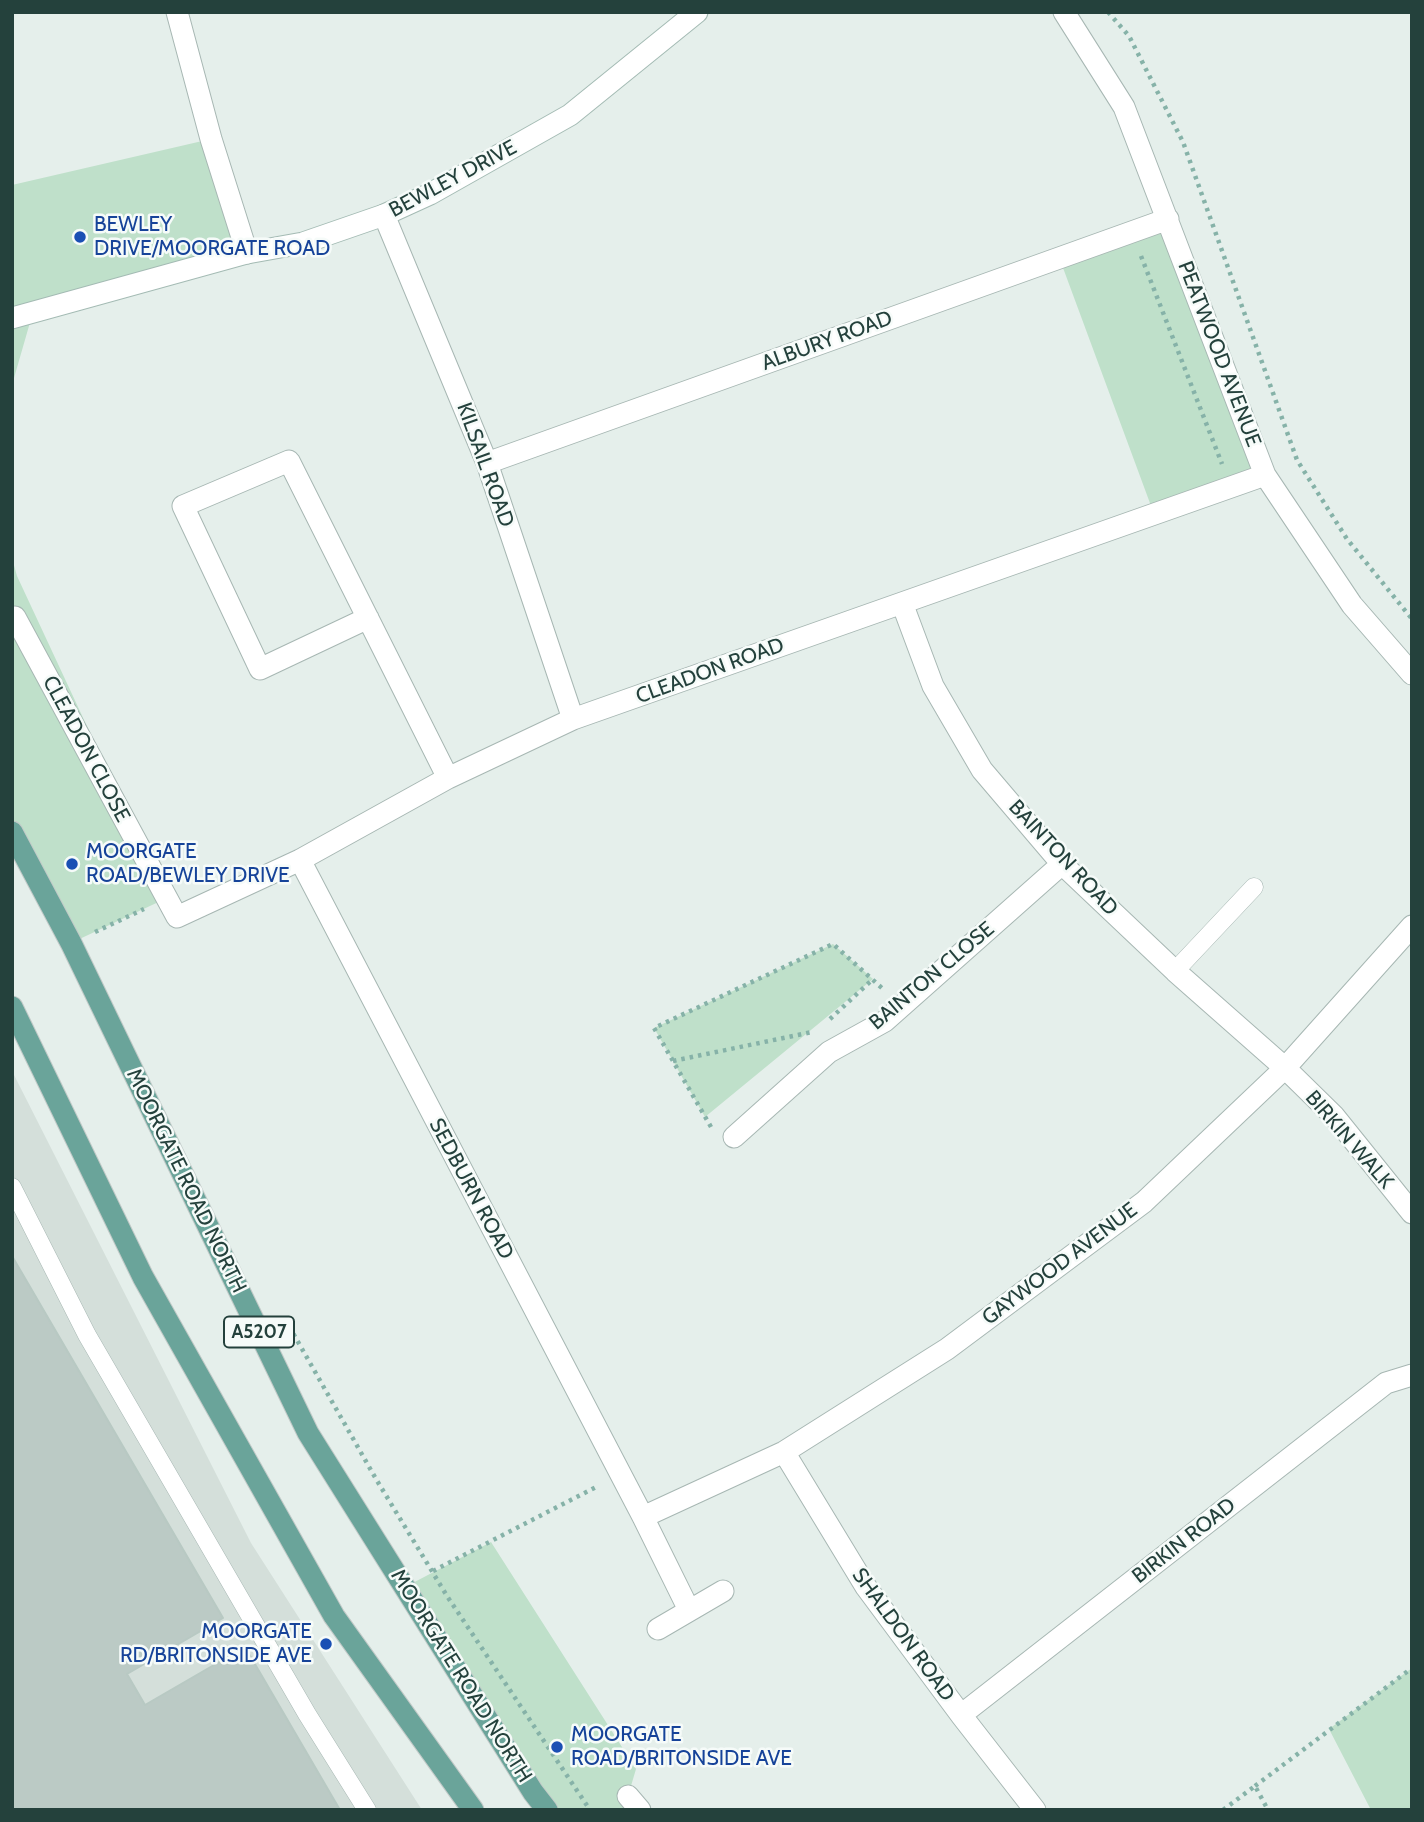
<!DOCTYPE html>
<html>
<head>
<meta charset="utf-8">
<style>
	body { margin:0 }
	#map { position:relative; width:1424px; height:1822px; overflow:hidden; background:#e5efeb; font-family:Cabin,sans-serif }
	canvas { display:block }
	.frame { position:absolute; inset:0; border:14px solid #24413c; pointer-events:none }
</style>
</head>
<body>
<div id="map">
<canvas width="1424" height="1822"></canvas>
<div class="frame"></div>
</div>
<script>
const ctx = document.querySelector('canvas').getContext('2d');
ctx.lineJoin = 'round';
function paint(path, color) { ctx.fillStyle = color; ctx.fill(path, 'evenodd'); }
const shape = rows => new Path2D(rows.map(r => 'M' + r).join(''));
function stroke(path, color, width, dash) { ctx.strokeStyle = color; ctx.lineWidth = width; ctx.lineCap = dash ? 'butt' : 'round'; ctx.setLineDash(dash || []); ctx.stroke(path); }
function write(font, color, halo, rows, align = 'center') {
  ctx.font = font + ' Cabin,sans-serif'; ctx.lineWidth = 5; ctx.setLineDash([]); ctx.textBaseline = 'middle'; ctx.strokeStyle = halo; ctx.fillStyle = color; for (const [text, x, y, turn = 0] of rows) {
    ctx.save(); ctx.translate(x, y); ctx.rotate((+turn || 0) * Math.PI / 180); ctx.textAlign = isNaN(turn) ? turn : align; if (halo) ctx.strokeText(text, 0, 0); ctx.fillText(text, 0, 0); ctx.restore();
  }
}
paint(shape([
	[12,1071,251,1543,422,1810,12,1810]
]), '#d4dfda');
paint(shape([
	[211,139,247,253,12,317,12,185],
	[1168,219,1265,475,1154,514,1059,257],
	[33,312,12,385,12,318],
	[12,558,17,576,167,898,71,943,12,832],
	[833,944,873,979,705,1117,654,1028],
	[491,1542,636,1769,628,1796,640,1810,547,1810,405,1587],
	[1412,1668,1412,1810,1371,1810,1329,1729]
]), '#bfe0ca');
const building = shape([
	[12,1256,223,1618,127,1674,145,1705,245,1647,340,1810,12,1810,12,1256]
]);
paint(building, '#bbcac5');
stroke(building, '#b8c9c3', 2);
const lane = shape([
	[1175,971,1254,887],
	[12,1187,87,1335,307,1714,367,1810]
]);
const street = shape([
	[177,12,211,139,247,253],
	[1064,12,1124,107,1265,475,1352,605,1412,674],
	[384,215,487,463,573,719],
	[487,463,1168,219],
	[902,603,933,686,982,770,1062,864,1175,971,1285,1068,1334,1116,1412,1213],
	[15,617,177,917,300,860,448,778,573,719,1265,475],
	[368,618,260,669,183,506,289,461,448,778],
	[300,860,643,1517,689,1610],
	[734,1137,829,1052,885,1021,1062,864],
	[784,1452,866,1587,961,1715,1035,1810],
	[643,1517,784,1452,947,1349,1144,1202,1285,1068,1412,926],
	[658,1629,723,1591],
	[961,1715,1386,1383,1412,1375],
	[628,1796,640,1810]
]);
const secondary = shape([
	[12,318,247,253,303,243,384,215,430,194,570,115,697,12]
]);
const primary = shape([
	[12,832,71,943,308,1433,533,1792,547,1810],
	[12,1007,143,1277,334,1616,473,1810]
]);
stroke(lane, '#a7b7b3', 19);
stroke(street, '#a7b7b3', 23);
stroke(secondary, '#a4bbb4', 23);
stroke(primary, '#c2cac8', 23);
stroke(shape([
	[1108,12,1129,36,1183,142,1297,460,1347,539,1412,619],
	[1141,256,1222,464],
	[95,932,144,909],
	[830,1019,873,979],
	[673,1061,812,1032],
	[711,1127,654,1028,833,944,883,989],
	[285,1319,376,1479,447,1596,590,1810],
	[433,1571,598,1486],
	[1255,1786,1412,1668],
	[1223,1810,1255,1786,1268,1810]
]), '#86b2a8', 4.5, [3.5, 5]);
stroke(lane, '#fff', 18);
stroke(street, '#fff', 21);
stroke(secondary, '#fff', 21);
stroke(primary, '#6aa49a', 21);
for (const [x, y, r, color] of [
	[80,237,7,"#1a4fb4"],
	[72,864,7,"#1a4fb4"],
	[326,1644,7,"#1a4fb4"],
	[557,1747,7,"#1a4fb4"]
]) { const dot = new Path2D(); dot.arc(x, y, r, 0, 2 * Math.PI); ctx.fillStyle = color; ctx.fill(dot); stroke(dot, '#f6fbf9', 2.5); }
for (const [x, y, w] of [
	[259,1332,70]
]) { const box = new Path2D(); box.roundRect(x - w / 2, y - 15.5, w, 31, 5); ctx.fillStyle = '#f6fbf9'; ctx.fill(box); stroke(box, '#24413c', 2); }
write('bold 19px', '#24413c', null, [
	["A5207",259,1332]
]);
write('21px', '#24413c', '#f6fbf9', [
	["BEWLEY DRIVE",453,179,-28],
	["ALBURY ROAD",827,341,-20],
	["PEATWOOD AVENUE",1219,354,69],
	["KILSAIL ROAD",485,465,70],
	["CLEADON ROAD",710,671,-20],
	["CLEADON CLOSE",86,749,62],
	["BAINTON ROAD",1063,858,47],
	["BAINTON CLOSE",932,976,-40],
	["BIRKIN WALK",1349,1140,49],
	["MOORGATE ROAD NORTH",186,1181,64],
	["SEDBURN ROAD",471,1189,62],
	["GAYWOOD AVENUE",1060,1264,-37],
	["BIRKIN ROAD",1184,1541,-38],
	["SHALDON ROAD",903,1635,54],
	["MOORGATE ROAD NORTH",461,1676,58]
]);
write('21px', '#164399', '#f6fbf9', [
	["BEWLEY",94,225],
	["DRIVE/MOORGATE ROAD",94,249],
	["MOORGATE",86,852],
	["ROAD/BEWLEY DRIVE",86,876],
	["MOORGATE",312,1632,"right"],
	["RD/BRITONSIDE AVE",312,1656,"right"],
	["MOORGATE",571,1735],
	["ROAD/BRITONSIDE AVE",571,1759]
], 'left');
</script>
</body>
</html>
